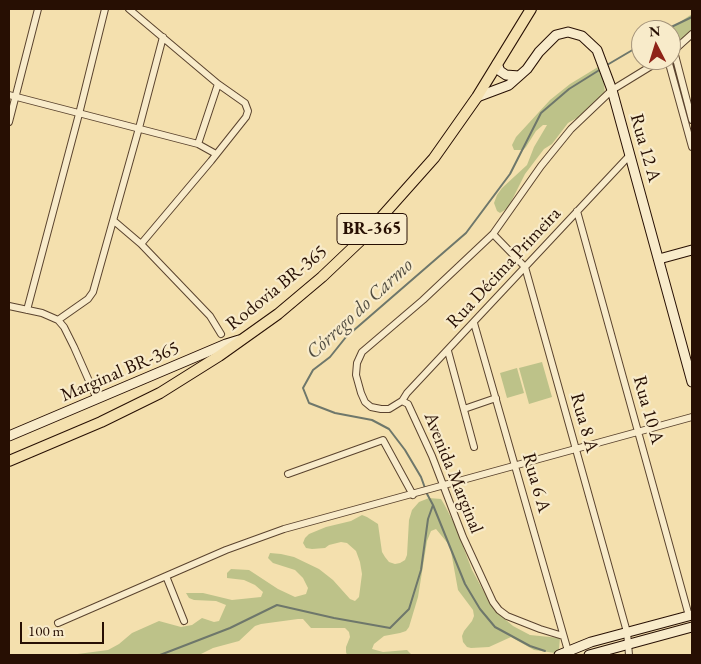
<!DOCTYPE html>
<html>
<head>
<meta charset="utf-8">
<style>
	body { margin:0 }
	#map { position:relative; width:701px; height:664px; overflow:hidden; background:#f4e0ae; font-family:"EB Garamond",serif }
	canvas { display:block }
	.frame { position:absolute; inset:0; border:10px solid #270f03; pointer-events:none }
	.north { position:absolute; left:631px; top:20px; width:50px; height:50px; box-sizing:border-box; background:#f8ebca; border:1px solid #a4937a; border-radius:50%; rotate:355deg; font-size:14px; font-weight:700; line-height:20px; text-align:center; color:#270f03 }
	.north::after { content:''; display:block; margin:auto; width:18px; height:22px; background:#8f2418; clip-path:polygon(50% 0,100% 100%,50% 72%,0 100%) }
	.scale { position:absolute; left:20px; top:622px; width:84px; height:22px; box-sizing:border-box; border:2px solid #270f03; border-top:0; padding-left:6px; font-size:15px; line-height:18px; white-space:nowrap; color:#270f03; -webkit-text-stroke:4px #f8ebca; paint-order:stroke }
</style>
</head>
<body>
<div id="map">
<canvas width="701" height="664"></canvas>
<div class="frame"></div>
<div class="north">N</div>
<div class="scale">100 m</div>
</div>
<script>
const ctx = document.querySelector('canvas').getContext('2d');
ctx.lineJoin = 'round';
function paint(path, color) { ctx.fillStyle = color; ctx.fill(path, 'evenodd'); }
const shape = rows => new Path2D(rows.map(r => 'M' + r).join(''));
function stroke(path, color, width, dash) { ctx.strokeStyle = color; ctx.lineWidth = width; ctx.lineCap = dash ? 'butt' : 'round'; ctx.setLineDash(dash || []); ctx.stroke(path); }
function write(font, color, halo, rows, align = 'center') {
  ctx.font = font + ' "EB Garamond",serif'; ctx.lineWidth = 4.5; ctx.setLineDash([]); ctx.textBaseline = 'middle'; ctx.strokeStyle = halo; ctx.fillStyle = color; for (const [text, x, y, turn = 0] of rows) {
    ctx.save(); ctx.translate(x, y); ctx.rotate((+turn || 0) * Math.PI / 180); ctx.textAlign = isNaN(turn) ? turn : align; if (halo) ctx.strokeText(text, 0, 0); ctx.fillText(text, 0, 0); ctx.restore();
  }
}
paint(shape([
	[692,14,692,40,671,51,671,30,668,30],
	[598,67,602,70,603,74,605,94,591,110,568,123,552,144,544,149,525,174,508,208,500,213,497,211,494,203,497,195,502,188,527,165,534,147,547,125,543,125,536,131,526,147,523,150,514,150,512,145,516,137,550,100,570,84],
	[542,362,552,397,529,404,519,368],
	[517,368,524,393,507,398,500,373],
	[429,498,441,499,444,504,455,525,472,570,494,610,513,626,530,635,560,638,559,649,555,653,534,650,511,637,489,647,471,648,467,647,463,642,462,636,464,631,472,621,474,616,473,610,458,590,450,546,436,529,431,531,427,541,418,597,409,627,406,631,400,633,384,636,374,644,372,649,383,652,407,650,412,655,347,655,346,652,346,647,350,637,349,632,345,628,311,628,303,619,298,619,261,624,255,626,239,641,213,648,199,655,70,655,108,650,119,644,132,633,159,621,181,627,192,625,202,618,214,622,219,621,226,605,216,601,194,600,189,598,186,593,203,593,232,600,261,597,263,592,255,585,244,580,227,578,227,573,231,569,249,570,278,589,295,597,306,594,308,588,303,578,295,570,273,563,268,558,270,553,281,554,294,557,319,569,333,580,350,599,355,601,359,597,362,574,360,562,356,551,347,543,341,542,329,545,325,548,312,549,306,548,303,543,305,538,309,534,326,527,351,521,362,515,367,517,378,524,382,552,385,557,389,562,395,564,400,563,405,560,407,555,409,520,412,510,419,502]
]), '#bdc289');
stroke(shape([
	[665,30,692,17],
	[607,65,641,45],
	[425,488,421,477,405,450,389,429,372,420,335,413,309,403,303,388,313,370,330,357,346,337,466,233,510,174,541,113,569,89,601,69],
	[426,492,433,505,465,584,480,609,495,627,530,646,545,651],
	[160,655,230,628,277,605,334,618,390,628,409,609,421,570,428,519,433,505]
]), '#6e776b', 2);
const street = shape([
	[129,9,218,84,245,103,248,111,246,117,211,161,141,244],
	[674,51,692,120],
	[671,53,692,34],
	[668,60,692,147],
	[9,95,198,144,216,154],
	[9,122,38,9],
	[198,144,218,84],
	[577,211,689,616],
	[114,221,141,244,210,316,221,334],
	[493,234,525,267,627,632,629,655],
	[9,306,42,313,58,320,64,327,74,347,97,399],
	[27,310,79,114,105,9],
	[58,320,88,299,93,292,139,128,163,37],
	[474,323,568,651],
	[448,351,474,447],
	[402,401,407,393,629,156],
	[464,409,496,398],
	[288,474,383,440,413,495],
	[166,576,184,621],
	[58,623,226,550,284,529,692,417],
	[563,636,540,629,507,616,499,610,493,602,463,537,432,456,408,404,402,401,389,409,381,409,371,407,365,402,361,393,356,375,357,363,362,352,423,300,493,234,541,166,571,129,612,90,661,60]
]);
const secondary = shape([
	[497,64,500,71,506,75,519,76],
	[477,97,509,85,527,69,539,52,556,35,568,32,582,36,597,50,612,90,692,382],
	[659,259,692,250],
	[9,436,226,344,239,340],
	[559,655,591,642,692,615],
	[589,655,692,627]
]);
const primary = shape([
	[9,461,101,422,160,393,219,356,278,314,322,277,361,240,434,158,477,97,531,9]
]);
stroke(street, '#5a432e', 8);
stroke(secondary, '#270f03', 11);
stroke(primary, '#270f03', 12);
stroke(street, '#f8ebca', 6);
stroke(secondary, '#f8ebca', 9);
stroke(primary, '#f4e0ae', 10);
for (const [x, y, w] of [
	[372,229,70]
]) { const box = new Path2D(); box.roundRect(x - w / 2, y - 15.5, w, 31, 4); ctx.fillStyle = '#f8ebca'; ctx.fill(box); stroke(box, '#270f03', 1); }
write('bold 18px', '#270f03', null, [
	["BR-365",372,229]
]);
write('19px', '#270f03', '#f8ebca', [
	["Rua 12 A",645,148,74],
	["Rua Décima Primeira",504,268,-47],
	["Rodovia BR-365",277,288,-39],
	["Marginal BR-365",120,372,-23],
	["Rua 10 A",648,410,74],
	["Rua 8 A",584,423,74],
	["Avenida Marginal",453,473,68],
	["Rua 6 A",536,483,74]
]);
write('italic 20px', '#504c40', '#f8ebca', [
	["Córrego do Carmo",360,309,-43]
]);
</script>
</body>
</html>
